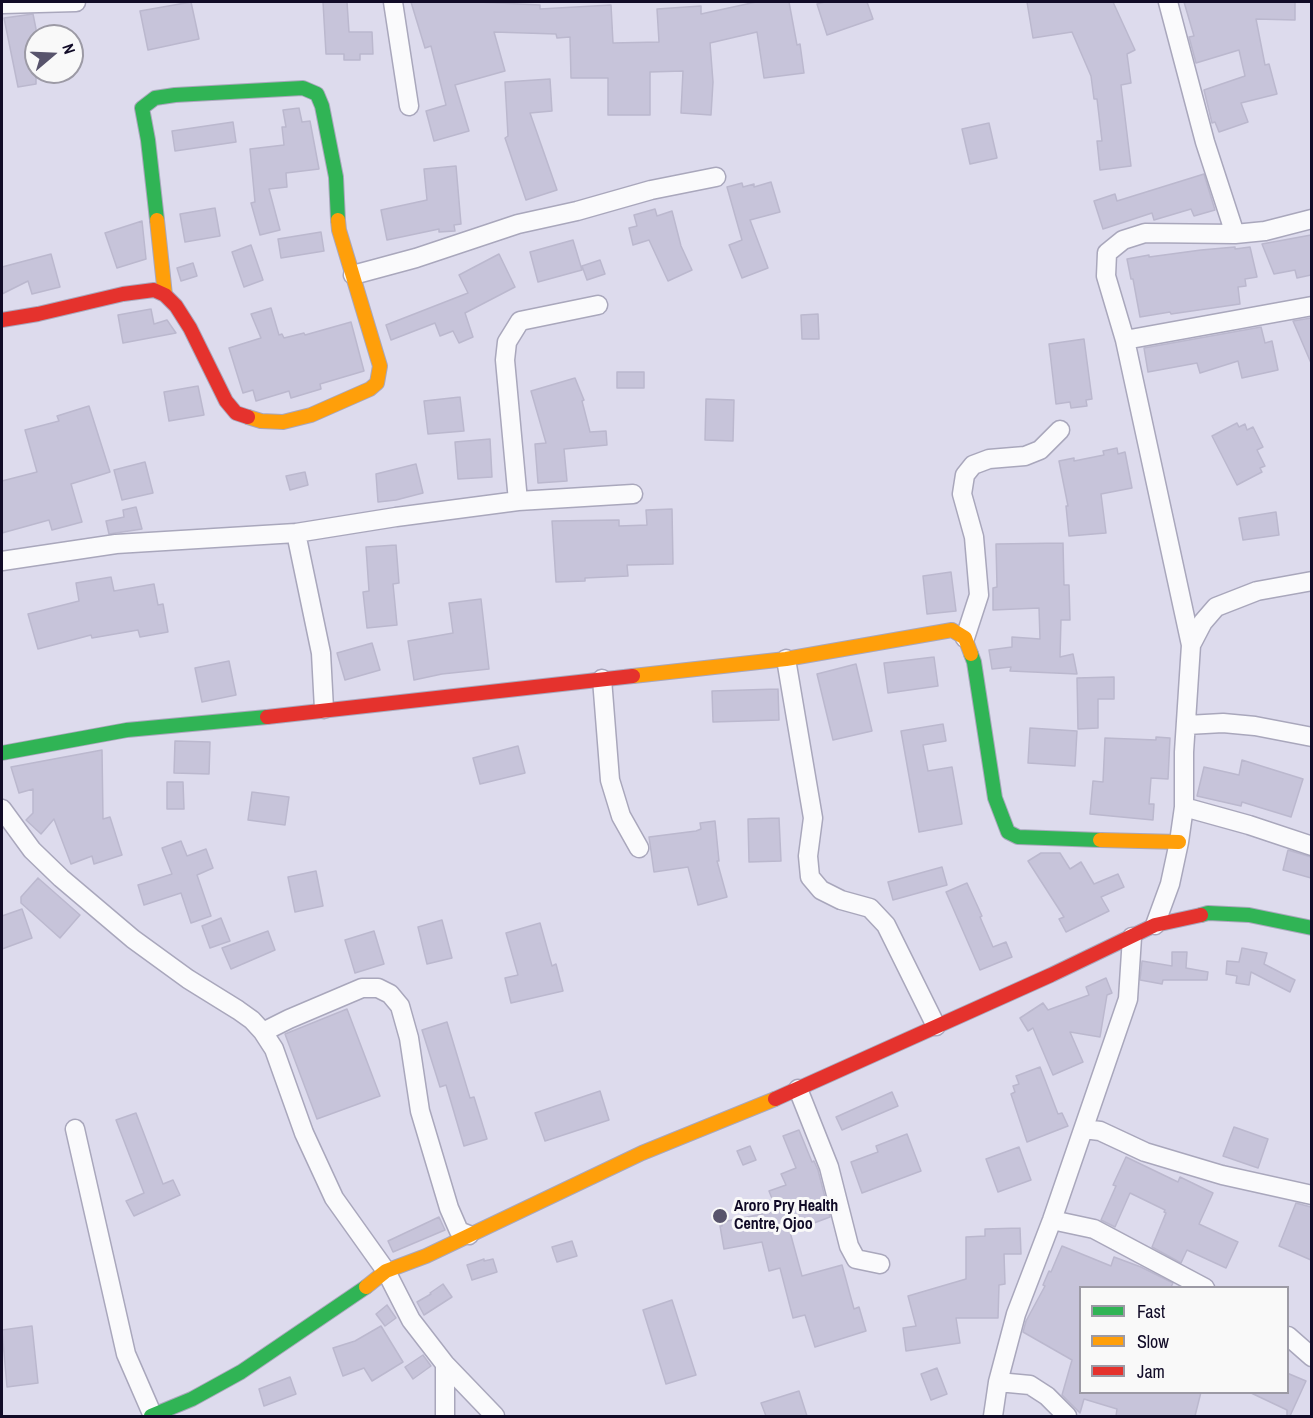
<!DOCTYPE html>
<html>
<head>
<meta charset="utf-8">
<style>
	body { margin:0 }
	#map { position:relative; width:1313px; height:1418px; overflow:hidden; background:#dddbed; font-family:"Archivo Narrow",sans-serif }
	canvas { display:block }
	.frame { position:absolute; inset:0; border:3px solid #110b27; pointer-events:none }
	.legend { position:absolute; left:1079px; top:1286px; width:210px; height:108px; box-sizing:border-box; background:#f9f9f9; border:2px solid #9c9aa5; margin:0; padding:8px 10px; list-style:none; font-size:18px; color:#110b27 }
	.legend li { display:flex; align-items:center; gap:12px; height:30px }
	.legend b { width:30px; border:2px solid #9c9aa5 }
	.north { position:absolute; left:24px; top:24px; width:60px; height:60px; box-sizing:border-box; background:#f9f9f9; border:2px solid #9c9aa5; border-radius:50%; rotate:71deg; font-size:16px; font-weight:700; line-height:24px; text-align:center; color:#110b27 }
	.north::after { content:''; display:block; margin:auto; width:21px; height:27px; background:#58546c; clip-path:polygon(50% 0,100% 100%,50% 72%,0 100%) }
</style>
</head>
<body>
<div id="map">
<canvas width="1313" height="1418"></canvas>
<div class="frame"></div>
<ul class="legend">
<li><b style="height:8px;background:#30b455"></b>Fast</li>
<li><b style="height:8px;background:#ff9f0a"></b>Slow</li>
<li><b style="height:8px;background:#e5322d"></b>Jam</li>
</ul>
<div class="north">N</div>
</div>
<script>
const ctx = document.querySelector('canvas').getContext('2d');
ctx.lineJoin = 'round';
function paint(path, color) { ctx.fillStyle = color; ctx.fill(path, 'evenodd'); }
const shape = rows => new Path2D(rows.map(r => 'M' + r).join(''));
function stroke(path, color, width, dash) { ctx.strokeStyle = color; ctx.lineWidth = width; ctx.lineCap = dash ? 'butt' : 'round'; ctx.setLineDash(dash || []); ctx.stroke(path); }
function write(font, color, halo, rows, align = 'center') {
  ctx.font = font + ' "Archivo Narrow",sans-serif'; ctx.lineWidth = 6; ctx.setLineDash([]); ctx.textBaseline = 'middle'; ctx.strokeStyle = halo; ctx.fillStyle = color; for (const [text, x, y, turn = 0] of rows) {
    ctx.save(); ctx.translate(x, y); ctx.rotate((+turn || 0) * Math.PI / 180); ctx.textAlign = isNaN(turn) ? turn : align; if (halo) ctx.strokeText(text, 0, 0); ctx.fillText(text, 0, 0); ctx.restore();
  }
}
const building = shape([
	[191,2,199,39,148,50,140,11,191,2],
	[323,2,347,2,349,32,372,32,373,54,360,54,360,60,344,60,344,54,326,54,323,2],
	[411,2,478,2,540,5,540,9,611,5,613,43,659,42,657,9,701,6,701,14,756,2,789,2,797,45,800,44,804,73,764,78,757,32,710,43,713,82,711,115,681,113,683,71,650,72,650,115,608,115,608,78,571,78,570,37,557,38,556,34,494,32,505,71,455,85,469,131,434,141,426,111,446,105,431,46,425,48,411,2],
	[825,2,867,2,873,19,827,35,817,4,825,2],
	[1027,2,1113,2,1135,50,1127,54,1131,83,1121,85,1131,166,1100,170,1097,141,1102,141,1097,99,1094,99,1091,76,1072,32,1033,38,1027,2],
	[1184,2,1295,2,1295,20,1256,19,1265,65,1269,64,1277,94,1241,103,1248,122,1219,132,1215,122,1212,123,1204,90,1245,76,1239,50,1196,63,1189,37,1194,36,1184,2],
	[33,14,36,29,36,84,18,87,4,18,33,14],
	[550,79,552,111,530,113,557,190,526,200,505,138,508,136,505,82,550,79],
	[299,108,302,122,310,121,319,169,286,173,287,187,269,189,280,230,260,235,251,203,255,202,250,149,284,145,282,127,286,127,283,110,299,108],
	[233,122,236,142,175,151,172,131,233,122],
	[989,123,997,158,970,164,962,129,989,123],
	[456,166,461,224,454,225,455,231,439,232,439,229,387,240,381,210,427,200,424,169,456,166],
	[1204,174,1215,210,1194,216,1191,209,1154,220,1152,213,1103,229,1094,201,1115,194,1117,201,1204,174],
	[771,182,780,212,750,220,768,268,742,278,729,245,742,240,727,187,742,183,743,187,754,184,754,187,771,182],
	[215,208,220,236,185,242,180,214,215,208],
	[655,209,657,216,672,211,681,246,692,270,668,281,649,240,633,245,629,228,637,226,634,215,655,209],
	[142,221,146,259,117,268,105,233,142,221],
	[321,232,324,251,281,258,278,239,321,232],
	[1311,235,1311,275,1297,278,1295,270,1274,274,1262,244,1311,235],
	[573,240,582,270,538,282,530,252,573,240],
	[251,245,263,280,244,287,232,252,251,245],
	[1235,247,1235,249,1250,247,1257,277,1245,279,1246,286,1238,287,1240,304,1171,314,1170,312,1140,317,1133,279,1131,279,1127,259,1149,255,1149,257,1201,250,1235,247],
	[51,254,60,287,32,294,28,281,2,294,2,267,51,254],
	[499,254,515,287,465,313,473,337,459,343,453,331,440,336,435,323,391,340,386,325,468,293,459,275,499,254],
	[600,260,605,274,587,280,582,266,600,260],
	[193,263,197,276,181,281,177,268,193,263],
	[271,308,279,335,282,334,284,338,304,333,305,335,351,322,364,371,320,384,321,389,291,398,289,391,256,401,253,390,243,393,229,348,261,338,251,314,271,308],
	[151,309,154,324,167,320,176,333,123,343,118,315,151,309],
	[818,314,819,339,802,339,801,315,818,314],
	[1311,318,1311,363,1293,321,1311,318],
	[1261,327,1265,343,1272,341,1278,370,1242,378,1238,361,1200,373,1197,363,1148,372,1144,348,1261,327],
	[1084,339,1092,399,1086,400,1087,406,1071,408,1070,402,1056,404,1049,344,1084,339],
	[617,372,644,372,644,388,617,388,617,372],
	[575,378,584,400,582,401,590,432,606,431,607,445,564,449,567,481,538,483,535,444,546,443,531,391,575,378],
	[198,386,204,415,169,421,164,392,198,386],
	[460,397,464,431,428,434,424,401,460,397],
	[706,399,734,400,733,441,705,440,706,399],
	[89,406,110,472,71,484,82,522,52,530,49,520,2,533,2,481,37,472,25,430,59,421,57,416,89,406],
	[1237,423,1239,427,1245,424,1247,430,1253,427,1263,447,1257,450,1265,466,1260,468,1262,472,1237,485,1212,436,1237,423],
	[490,439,492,477,458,479,455,442,490,439],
	[1117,448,1118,454,1125,452,1132,488,1101,494,1106,533,1069,536,1066,506,1068,506,1059,461,1074,458,1074,461,1104,455,1103,451,1117,448],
	[145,462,153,493,122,500,114,470,145,462],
	[416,464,423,493,396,500,378,502,376,474,416,464],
	[305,472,308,485,290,490,286,476,305,472],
	[136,507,142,529,109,534,106,521,124,517,123,510,136,507],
	[672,509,673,564,627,565,628,576,585,578,585,581,556,582,552,521,619,520,619,526,647,525,646,510,672,509],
	[1276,512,1279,535,1243,540,1239,518,1276,512],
	[1063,543,1064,585,1069,585,1070,620,1061,620,1060,657,1073,654,1077,674,1010,671,1011,667,992,669,989,650,1012,647,1012,637,1040,639,1039,608,993,610,993,588,997,587,996,544,1063,543],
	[396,545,399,583,393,584,397,625,367,628,363,592,369,591,366,547,396,545],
	[951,572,956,611,927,614,923,576,951,572],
	[111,577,114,591,154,584,158,605,163,604,168,632,140,637,138,630,92,638,91,635,38,649,28,614,79,601,76,583,111,577],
	[481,599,489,669,442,674,414,680,408,641,453,633,449,603,481,599],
	[372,643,380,670,345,680,337,653,372,643],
	[934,657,938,686,888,693,884,663,934,657],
	[229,661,236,695,202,702,195,668,229,661],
	[856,664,872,731,833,740,817,674,856,664],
	[1114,677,1114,699,1098,699,1098,728,1078,729,1077,678,1114,677],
	[778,689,779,720,713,722,712,691,778,689],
	[943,724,946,741,923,745,928,771,952,767,962,824,919,832,901,731,943,724],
	[1030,728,1077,731,1075,766,1028,763,1030,728],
	[1156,737,1170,738,1168,779,1151,778,1149,804,1154,804,1153,820,1090,814,1093,781,1103,782,1105,738,1156,740,1156,737],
	[175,741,210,742,209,774,174,773,175,741],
	[518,746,525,773,480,784,473,758,518,746],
	[102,750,103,819,110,817,122,855,94,864,92,856,71,864,54,819,41,834,26,820,33,813,33,789,19,793,11,767,102,750],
	[1242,760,1303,779,1291,817,1242,802,1241,806,1197,796,1204,767,1239,775,1242,760],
	[167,782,183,782,184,809,167,809,167,782],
	[252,792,289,797,285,825,248,820,252,792],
	[779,818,781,861,749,862,748,819,779,818],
	[715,821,719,861,717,861,727,897,698,905,688,867,654,872,649,837,696,831,701,829,700,823,715,821],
	[181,841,187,856,206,849,213,868,197,875,211,916,191,923,181,893,144,905,138,885,172,874,162,848,181,841],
	[1288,850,1311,857,1311,878,1283,870,1288,850],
	[1041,853,1060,853,1070,869,1081,862,1094,884,1118,874,1124,887,1101,897,1109,911,1066,932,1059,919,1064,917,1028,861,1041,853],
	[942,867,947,885,893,900,888,882,942,867],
	[316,871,323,906,295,912,288,877,316,871],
	[38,878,80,915,60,938,21,903,21,897,38,878],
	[967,883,982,916,980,917,993,947,1006,942,1012,957,980,970,946,892,967,883],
	[22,909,32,938,2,949,2,916,22,909],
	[221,918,230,941,210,948,202,926,221,918],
	[442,920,452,958,427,964,418,927,442,920],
	[540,923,552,966,556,964,563,991,511,1003,505,978,518,975,506,933,540,923],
	[268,931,275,950,231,969,222,948,268,931],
	[374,931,384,964,355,973,345,940,374,931],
	[1242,948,1267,953,1264,964,1295,980,1290,992,1251,972,1249,985,1236,983,1237,976,1226,974,1227,961,1239,962,1242,948],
	[1172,952,1187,952,1186,968,1208,972,1207,980,1163,980,1162,984,1140,980,1142,961,1172,966,1172,952],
	[1106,978,1112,993,1107,995,1100,1037,1070,1032,1083,1062,1053,1075,1033,1028,1028,1031,1020,1018,1043,1003,1048,1010,1089,995,1086,987,1106,978],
	[347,1009,380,1096,317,1119,285,1034,347,1009],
	[447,1022,470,1098,474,1097,487,1139,464,1146,446,1085,440,1087,422,1030,447,1022],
	[1040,1067,1058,1114,1062,1113,1068,1126,1027,1142,1011,1094,1015,1092,1013,1086,1019,1084,1016,1076,1040,1067],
	[600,1091,609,1120,545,1141,535,1113,600,1091],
	[892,1092,898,1106,842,1130,836,1117,892,1092],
	[136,1113,163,1184,173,1180,180,1195,134,1216,126,1201,144,1193,116,1120,136,1113],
	[1234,1127,1268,1139,1258,1168,1223,1156,1234,1127],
	[799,1130,812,1162,814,1161,818,1170,830,1217,790,1232,802,1276,842,1265,854,1309,859,1307,866,1331,815,1347,805,1315,793,1318,780,1268,769,1271,762,1242,724,1249,720,1226,722,1226,722,1222,777,1211,769,1191,786,1185,781,1174,796,1168,783,1136,799,1130],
	[907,1134,921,1171,862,1193,851,1162,878,1152,876,1146,907,1134],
	[750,1146,756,1160,743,1165,737,1151,750,1146],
	[1019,1147,1031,1180,998,1192,986,1159,1019,1147],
	[1126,1157,1178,1182,1180,1177,1213,1193,1199,1224,1238,1242,1226,1268,1187,1250,1181,1263,1152,1247,1166,1213,1164,1212,1165,1210,1130,1193,1115,1227,1101,1220,1116,1186,1113,1185,1126,1157],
	[1296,1203,1311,1207,1311,1260,1279,1246,1296,1203],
	[439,1217,445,1230,393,1252,388,1241,439,1217],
	[1020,1228,1021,1254,1004,1254,1005,1284,999,1285,998,1318,956,1318,960,1343,906,1351,903,1328,916,1326,908,1296,966,1279,966,1237,985,1236,985,1229,1020,1228],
	[572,1241,577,1256,557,1262,552,1247,572,1241],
	[1062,1246,1111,1266,1114,1257,1141,1267,1173,1283,1171,1287,1080,1287,1080,1392,1201,1392,1195,1416,1116,1416,1117,1409,1084,1399,1080,1413,1062,1395,1072,1360,1023,1332,1026,1321,1045,1286,1043,1285,1049,1271,1051,1272,1062,1246],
	[484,1259,484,1261,493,1259,497,1272,472,1280,467,1265,484,1259],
	[443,1284,452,1297,424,1315,417,1302,431,1294,430,1293,443,1284],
	[672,1300,696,1375,666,1384,643,1310,672,1300],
	[387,1305,396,1318,385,1326,376,1314,387,1305],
	[32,1326,38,1383,7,1387,2,1330,32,1326],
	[381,1326,403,1362,372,1381,364,1368,343,1376,333,1348,355,1341,381,1326],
	[423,1355,431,1366,413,1379,405,1367,423,1355],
	[937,1368,947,1394,931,1400,921,1374,937,1368],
	[1287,1373,1306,1381,1290,1416,1287,1416,1287,1410,1249,1392,1287,1392,1287,1373],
	[290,1377,296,1394,264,1406,259,1389,290,1377],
	[799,1391,807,1416,766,1416,761,1403,799,1391]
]);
paint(building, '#c7c4da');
stroke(building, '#bbb8ce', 1.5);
const street = shape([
	[393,2,409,106],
	[1168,2,1205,142,1235,234],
	[2,4,76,2],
	[353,275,416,258,518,224,577,211,651,190,716,177],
	[1125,340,1312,306],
	[518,501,505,360,507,342,520,321,598,305],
	[296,533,321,653,324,709],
	[2,561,116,544,296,533,396,517,518,501,633,494],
	[965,638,979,595,974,537,962,494,965,475,973,465,989,459,1025,456,1040,450,1060,430],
	[1191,645,1125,340,1106,276,1107,253,1123,240,1145,233,1235,234,1265,231,1312,219],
	[786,659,813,818,808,856,810,877,821,890,841,900,870,908,886,925,936,1026],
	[602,679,610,780,621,816,639,848],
	[1187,725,1223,723,1255,726,1312,737],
	[1184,807,1249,825,1312,846],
	[2,809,32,850,61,878,133,939,188,979,238,1010,252,1020,263,1032,274,1049,304,1133,334,1198,386,1271,411,1320,445,1364,495,1416],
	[1155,925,1170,884,1179,842,1184,807,1184,752,1191,645,1203,622,1216,607,1257,591,1312,581],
	[263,1032,289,1019,362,988,378,988,390,994,400,1006,409,1038,420,1111,449,1208,459,1231,469,1235],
	[798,1089,829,1167,849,1246,856,1259,880,1264],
	[75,1129,126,1354,153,1416],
	[1084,1129,1100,1131,1145,1152,1222,1175,1312,1195],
	[1052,1220,1094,1229,1205,1288],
	[1288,1336,1312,1357],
	[998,1382,1030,1385,1047,1396,1067,1416],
	[445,1416,445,1364],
	[993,1416,998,1382,1016,1314,1052,1220,1128,999,1132,937]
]);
const fast = shape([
	[157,220,148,140,142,108,155,98,175,95,303,88,317,94,322,106,336,177,338,220],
	[971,654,974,662,995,798,1008,832,1018,837,1100,840],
	[2,753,127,730,267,717],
	[1201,915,1208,913,1249,915,1312,928],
	[151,1416,192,1399,241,1372,366,1287]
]);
const slow = shape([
	[157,220,165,295],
	[248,417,261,421,283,422,311,415,370,389,377,383,380,366,339,230,338,220],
	[633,676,786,659,952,630,965,638,971,654],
	[1100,840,1179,842],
	[366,1287,386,1271,426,1256,642,1153,775,1099]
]);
const jam = shape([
	[2,320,38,314,123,294,154,290,165,295,176,306,190,328,226,401,236,413,248,417],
	[267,717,633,676],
	[775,1099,1051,975,1155,925,1201,915]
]);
stroke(street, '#a9a7bc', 21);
stroke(fast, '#a9a7bc', 16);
stroke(slow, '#a9a7bc', 16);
stroke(jam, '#a9a7bc', 16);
stroke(street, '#fafafc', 18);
stroke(fast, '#30b455', 14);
stroke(slow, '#ff9f0a', 14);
stroke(jam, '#e5322d', 14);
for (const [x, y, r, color] of [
	[720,1216,8,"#58546c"]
]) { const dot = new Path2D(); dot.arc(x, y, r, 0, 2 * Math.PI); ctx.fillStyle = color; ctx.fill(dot); stroke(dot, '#f9f9f9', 2); }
write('bold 16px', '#110b27', '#f9f9f9', [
	["Aroro Pry Health",734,1207],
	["Centre, Ojoo",734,1225]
], 'left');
</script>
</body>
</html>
